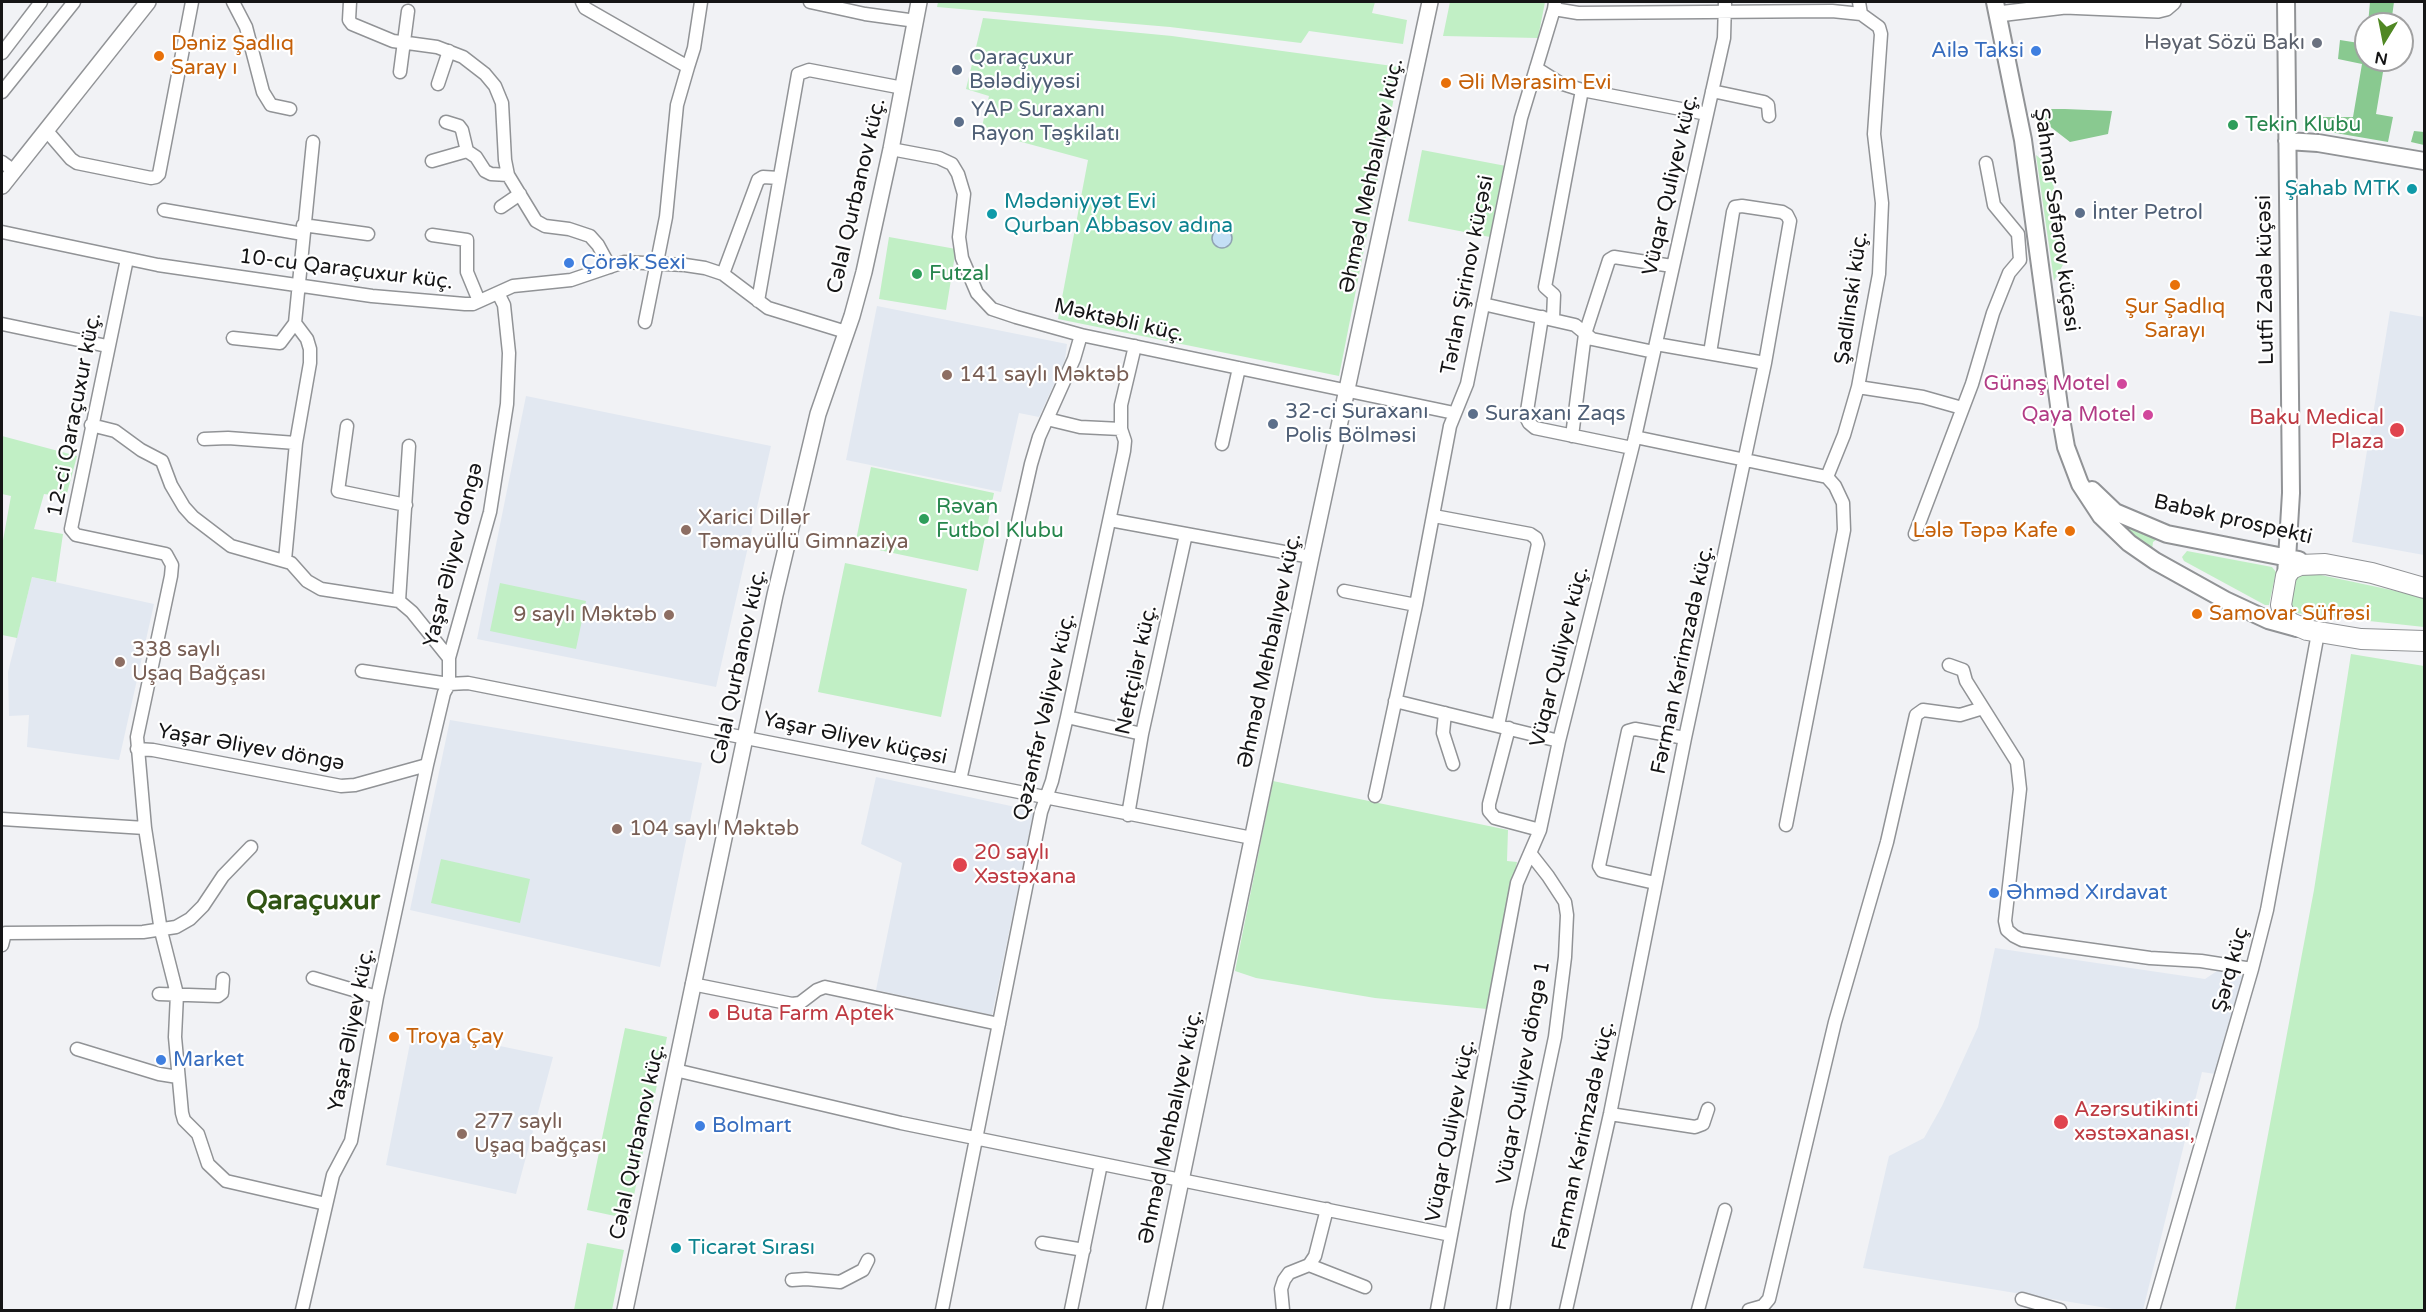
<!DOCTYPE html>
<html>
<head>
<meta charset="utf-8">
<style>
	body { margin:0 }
	#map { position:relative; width:2426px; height:1312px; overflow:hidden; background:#f1f2f5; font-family:"Varela Round",sans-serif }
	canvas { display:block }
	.frame { position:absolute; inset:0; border:3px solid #151516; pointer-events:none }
	.north { position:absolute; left:2354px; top:12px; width:60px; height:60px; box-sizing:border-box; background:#fff; border:2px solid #a1a1a2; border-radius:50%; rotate:190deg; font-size:16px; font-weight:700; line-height:24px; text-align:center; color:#151516 }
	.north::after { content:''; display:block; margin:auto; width:21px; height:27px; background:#508823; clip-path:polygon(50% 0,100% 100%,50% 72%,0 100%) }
</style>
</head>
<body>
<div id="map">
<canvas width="2426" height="1312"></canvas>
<div class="frame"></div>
<div class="north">N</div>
</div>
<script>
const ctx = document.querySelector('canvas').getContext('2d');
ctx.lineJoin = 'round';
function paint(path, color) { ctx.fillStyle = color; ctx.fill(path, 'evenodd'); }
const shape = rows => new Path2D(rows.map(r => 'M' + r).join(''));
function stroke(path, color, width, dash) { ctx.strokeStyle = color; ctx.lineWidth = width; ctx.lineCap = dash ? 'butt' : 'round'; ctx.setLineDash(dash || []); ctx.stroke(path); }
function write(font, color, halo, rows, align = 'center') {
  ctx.font = font + ' "Varela Round",sans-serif'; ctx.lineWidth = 4.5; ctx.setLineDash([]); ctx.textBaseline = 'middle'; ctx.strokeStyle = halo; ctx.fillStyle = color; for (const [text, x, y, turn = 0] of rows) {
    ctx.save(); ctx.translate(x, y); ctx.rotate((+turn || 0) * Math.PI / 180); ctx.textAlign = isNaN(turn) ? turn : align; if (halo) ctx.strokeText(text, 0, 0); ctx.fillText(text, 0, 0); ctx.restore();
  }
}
paint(shape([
	[877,306,1067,344,1065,360,1039,417,1019,413,1001,492,846,460],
	[2390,311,2424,317,2424,555,2352,542],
	[526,396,771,446,716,687,477,639],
	[32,577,154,604,119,760,27,747,29,715,9,716,8,672],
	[450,720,702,763,660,967,410,910],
	[876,777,1034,811,992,1015,876,990,902,863,861,844],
	[1995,948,2205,979,2217,971,2244,976,2215,1074,2202,1072,2143,1310,2119,1310,1863,1268,1889,1156,1924,1138,1942,1106,1978,1027],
	[413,1028,553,1057,516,1194,386,1165]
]), '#e2e8f1');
paint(shape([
	[938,2,1375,2,1372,13,1407,20,1403,44,1309,31,1301,43,1170,27,937,7],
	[1450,2,1545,2,1538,38,1443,36],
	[983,18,1172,36,1400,67,1339,376,1058,319,1088,160,981,131,989,96,966,89],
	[1422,150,1506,166,1490,237,1408,221],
	[2036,155,2051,167,2064,263,2054,281],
	[889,237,956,249,946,310,879,299],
	[2,436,77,456,66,497,44,494,34,529,63,534,56,582,32,577,17,638,2,635,2,546,11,496,2,494],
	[871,467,994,493,978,571,855,545],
	[2113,518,2125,527,2159,538,2153,542,2152,550,2139,543],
	[2187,551,2272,567,2276,572,2269,605,2265,605,2184,561,2182,557],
	[845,563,967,589,941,717,818,692],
	[2302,571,2424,597,2424,627,2296,613,2291,609,2295,576],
	[500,583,586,601,576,649,490,631],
	[2351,654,2424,666,2424,1310,2235,1310,2314,890],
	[1273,781,1508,830,1507,861,1517,862,1487,1009,1375,998,1256,978,1235,971],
	[441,859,530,879,520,923,431,903],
	[625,1028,667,1037,629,1219,587,1210],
	[587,1243,624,1250,612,1310,574,1310]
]), '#c1efc5');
paint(shape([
	[2370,2,2394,2,2391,24,2368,24],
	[2366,36,2366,60,2385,60,2376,114,2393,117,2388,142,2324,131,2323,117,2353,117,2362,64,2338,59,2340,40,2365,44],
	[2041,109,2065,109,2112,111,2108,134,2070,142,2039,118],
	[2414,131,2424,132,2424,145,2411,142]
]), '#89c990');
const water = shape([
	'1212 238a10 10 0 1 1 20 0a10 10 0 1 1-20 0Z'
]);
paint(water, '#c4dff5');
stroke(water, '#90a2b2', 1.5);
const minor = shape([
	[233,2,246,27,263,92,271,105,290,109],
	[350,2,349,20,352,24,393,41,437,47,463,57,485,74,495,86,502,103,505,160,508,175,536,221,545,226,569,229,590,236,598,245,610,267],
	[582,2,585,8,688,67,677,105,666,217,645,322],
	[810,2,865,14,916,21],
	[1555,2,1554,9,1578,13,1832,11,1861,14,1879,27,1881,34,1874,134,1882,203,1879,274,1858,387,1844,435,1827,477,1835,486,1843,503,1844,530,1786,825],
	[1859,2,1861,14],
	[2,53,41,2],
	[688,67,694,48,701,2],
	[1536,68,1560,83,1582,90,1707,114],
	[400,72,408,11],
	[438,84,449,51],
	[1712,91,1764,102,1768,105,1769,116],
	[2,92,74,2],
	[446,122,459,126,462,130,467,151,476,157,485,171,491,174,508,175],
	[46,130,71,159,77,163,151,178,156,177,159,174,192,2],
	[891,149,939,158,952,164,958,174,964,194,959,237,962,258,977,293,992,309,1016,317,1081,335,1454,413],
	[432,161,467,151],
	[2,162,14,171],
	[501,207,520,194],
	[164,210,303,234],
	[303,225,368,234],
	[2,232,158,265,372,296,465,304,473,304,513,286,571,280,624,262,685,265,705,268,723,274,768,308,846,332],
	[432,235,467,240,467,272,479,301],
	[127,259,71,529,76,535,166,554,172,565,171,576,137,737,145,828,161,931,177,994,175,1037,182,1113,184,1120,198,1134,208,1164,226,1181,326,1204],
	[723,274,758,180,763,177,779,178],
	[758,301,798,74,809,70,903,88],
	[1483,304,1575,325,1592,339,1654,352],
	[1542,317,1527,411,1527,419,1529,423,1535,428,1632,448],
	[1553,319,1554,295,1545,287,1582,90],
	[2,324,107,346],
	[233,338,280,343,295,323],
	[1656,344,1765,363],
	[1858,387,1923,397,1962,408],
	[1047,419,1080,427,1121,429],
	[91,425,115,431,141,450,162,461,171,485,184,507,193,517,231,546,291,563,307,581,321,589,399,601,412,612,449,658],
	[347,426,338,491,406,505],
	[1572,436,1585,334,1609,260,1614,257,1672,266],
	[1635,437,1827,477],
	[204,439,228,438,296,443],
	[1222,444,1239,368],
	[1434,516,1530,534,1536,538,1538,544,1498,725],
	[1110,520,1311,557],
	[1915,534,1972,384,1993,313,2009,273,2020,260,2018,234,1994,205,1986,163],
	[285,560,296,443,310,363,310,349,307,339,295,323,313,142],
	[1344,591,1416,605],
	[399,601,409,446],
	[1949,665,1963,670,1966,681,2017,762,2020,789,2005,921,2007,930,2014,936,2022,940,2150,958,2201,961,2252,969],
	[362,671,449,684,468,683,1252,838],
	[449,684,449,658,490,512,507,404,509,353,504,305,498,293],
	[1395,701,1559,741],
	[1445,713,1443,733,1453,764],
	[1067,717,1142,734],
	[1509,728,1489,804,1489,811,1495,818,1540,830],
	[137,749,153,750,341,786,355,785,427,765],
	[960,780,1031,464,1039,437,1074,359,1081,335],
	[1375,796,1416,605,1450,426,1467,384,1521,118,1554,9],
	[1128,815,1142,734,1186,534],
	[2,819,145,828],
	[1655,883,1602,871,1599,866,1628,731,1635,729,1685,738],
	[2,945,5,933,143,932,176,927,190,919,203,906,223,876,251,847],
	[313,978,377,997],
	[692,984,792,1004,800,1003,817,990,825,987,999,1024],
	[159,994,218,996,222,993,223,979],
	[77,1049,159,1074,178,1077],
	[675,1070,901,1123,1451,1235],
	[1610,1114,1695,1127,1703,1124,1708,1109],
	[1042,1243,1084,1250],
	[1309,1265,1365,1287],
	[792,1280,806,1279,840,1282,863,1270,868,1260],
	[2022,1299,2060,1310],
	[302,1310,333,1175,351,1141,377,997,427,765,444,693,449,684],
	[942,1310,1041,812,1052,781,1067,717,1124,451,1125,441,1121,429,1121,405,1135,346],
	[1071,1310,1101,1164],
	[1283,1310,1281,1289,1284,1280,1289,1273,1309,1265,1315,1256,1327,1209],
	[1437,1310,1517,883,1540,830,1559,741,1635,437,1724,38,1725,2],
	[1503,1310,1518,1212,1555,1037,1565,957,1567,915,1565,902,1548,876,1530,853],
	[1566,1310,1610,1114,1685,738,1765,363,1790,221,1787,215,1782,212,1742,206,1735,207,1733,212,1710,353],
	[1698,1310,1725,1210],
	[1749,1310,1763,1306,1769,1299,1835,1022,1887,842,1916,715,1923,710,1960,715,1983,708],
	[2153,1310,2252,969,2267,910,2318,633]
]);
const tertiary = shape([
	[1998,14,2065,6,2158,10,2166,8,2173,2],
	[2,186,148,2],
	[625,1310,775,595,818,414,852,316,864,272,891,149,919,2],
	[1154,1310,1311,557,1430,2]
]);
const secondary = shape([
	[1995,2,2023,140,2060,413,2066,447,2080,484,2101,516,2129,543,2155,561,2225,600,2268,620,2297,628],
	[2286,2,2291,493,2286,576],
	[2287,141,2318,143,2424,161],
	[2092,490,2115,512,2167,534,2299,560]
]);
const primary = shape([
	[2424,588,2372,573,2325,564,2300,565,2291,569,2286,576,2281,605,2285,618,2291,623,2307,630,2361,639,2424,641]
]);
stroke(minor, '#919396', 15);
stroke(tertiary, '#919396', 18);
stroke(secondary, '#919396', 20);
stroke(primary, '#919396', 22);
stroke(minor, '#fff', 12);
stroke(tertiary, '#fff', 15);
stroke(secondary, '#fff', 16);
stroke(primary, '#fff', 20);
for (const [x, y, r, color] of [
	[2317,43,6,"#6b7280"],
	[2036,51,6,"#3f7fe0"],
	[159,56,6,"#e8710a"],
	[957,70,6,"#5c6f8a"],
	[1446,83,6,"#e8710a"],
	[959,122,6,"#5c6f8a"],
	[2233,125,6,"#2e9e5b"],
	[2412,189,6,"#0f9aa8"],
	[2080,213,6,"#5c6f8a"],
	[992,214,6,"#0f9aa8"],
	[569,263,6,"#3f7fe0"],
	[917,274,6,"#2e9e5b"],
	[2175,285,6,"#e8710a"],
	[947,375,6,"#8d6e63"],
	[2122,384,6,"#d1479c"],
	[1473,414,6,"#5c6f8a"],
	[2148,415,6,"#d1479c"],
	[1273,424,6,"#5c6f8a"],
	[2397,430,8,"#e0444e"],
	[924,519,6,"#2e9e5b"],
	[686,530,6,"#8d6e63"],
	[2070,531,6,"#e8710a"],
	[2197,614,6,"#e8710a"],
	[669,615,6,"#8d6e63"],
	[120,662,6,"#8d6e63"],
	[617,829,6,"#8d6e63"],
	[960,865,8,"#e0444e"],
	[1994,893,6,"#3f7fe0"],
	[714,1014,6,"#e0444e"],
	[394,1037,6,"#e8710a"],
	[161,1060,6,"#3f7fe0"],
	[2061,1122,8,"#e0444e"],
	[700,1126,6,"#3f7fe0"],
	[462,1134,6,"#8d6e63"],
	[676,1248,6,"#0f9aa8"]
]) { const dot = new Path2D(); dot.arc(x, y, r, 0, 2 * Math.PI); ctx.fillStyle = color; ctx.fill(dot); stroke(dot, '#fff', 2); }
write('21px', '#5b616d', '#fff', [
	["Həyat Sözü Bakı",2305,43]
], 'right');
write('21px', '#c56008', '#fff', [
	["Dəniz Şadlıq",171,44],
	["Saray ı",171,68],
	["Əli Mərasim Evi",1458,83],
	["Şur Şadlıq",2175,307,"center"],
	["Sarayı",2175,331,"center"],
	["Lələ Təpə Kafe",2058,531,"right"],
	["Samovar Süfrəsi",2209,614],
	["Troya Çay",406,1037]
], 'left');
write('21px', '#366cbe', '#fff', [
	["Ailə Taksi",2024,51,"right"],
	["Çörək Sexi",581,263],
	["Əhməd Xırdavat",2006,893],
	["Market",173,1060],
	["Bolmart",712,1126]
], 'left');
write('21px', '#4e5e75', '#fff', [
	["Qaraçuxur",969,58],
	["Bələdiyyəsi",969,82],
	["YAP Suraxanı",971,110],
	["Rayon Təşkilatı",971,134],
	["İnter Petrol",2092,213],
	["32-ci Suraxanı",1285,412],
	["Polis Bölməsi",1285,436],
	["Suraxanı Zaqs",1485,414]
], 'left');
write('21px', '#27864d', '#fff', [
	["Tekin Klubu",2245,125],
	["Futzal",929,274],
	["Rəvan",936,507],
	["Futbol Klubu",936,531]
], 'left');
write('21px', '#151516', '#fff', [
	["Əhməd Mehbalıyev küç.",1372,176,-78],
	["Vüqar Quliyev küç.",1671,185,-77],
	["Cəlal Qurbanov küç.",857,196,-77],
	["Şahmar Səfərov küçəsi",2056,220,82],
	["10-cu Qaraçuxur küç.",346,270,7],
	["Tərlan Şirinov küçəsi",1468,275,-79],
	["Lutfi Zadə küçəsi",2266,280,-91],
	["Şadlinski küç.",1852,298,-82],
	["Məktəbli küç.",1119,321,13],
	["12-ci Qaraçuxur küç.",75,415,-79],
	["Babək prospekti",2233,520,13],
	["Yaşar Əliyev dongə",454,555,-76],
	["Əhməd Mehbalıyev küç.",1270,651,-78],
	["Vüqar Quliyev küç.",1560,657,-76],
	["Fərman Kərimzadə küç.",1683,660,-78],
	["Cəlal Qurbanov küç.",739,667,-78],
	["Neftçilər küç.",1137,670,-78],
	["Qəzənfər Vəliyev küç.",1045,717,-77],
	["Yaşar Əliyev küçəsi",855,739,12],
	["Yaşar Əliyev döngə",251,748,10],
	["Şərq küç",2231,970,-75],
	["Yaşar Əliyev küç.",352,1030,-79],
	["Vüqar Quliyev döngə 1",1524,1073,-80],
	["Əhməd Mehbalıyev küç.",1171,1127,-78],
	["Vüqar Quliyev küç.",1451,1131,-79],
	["Fərman Kərimzadə küç.",1584,1136,-78],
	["Cəlal Qurbanov küç.",638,1142,-78]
]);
write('21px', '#0d838f', '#fff', [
	["Şahab MTK",2400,189,"right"],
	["Mədəniyyət Evi",1004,202],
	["Qurban Abbasov adına",1004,226],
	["Ticarət Sırası",688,1248]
], 'left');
write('21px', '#785e54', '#fff', [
	["141 saylı Məktəb",959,375],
	["Xarici Dillər",698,518],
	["Təmayüllü Gimnaziya",698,542],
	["9 saylı Məktəb",657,615,"right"],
	["338 saylı",132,650],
	["Uşaq Bağçası",132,674],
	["104 saylı Məktəb",629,829],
	["277 saylı",474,1122],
	["Uşaq bağçası",474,1146]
], 'left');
write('21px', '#b23c85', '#fff', [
	["Günəş Motel",2110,384],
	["Qaya Motel",2136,415]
], 'right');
write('21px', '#be3a42', '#fff', [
	["Baku Medical",2384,418,"right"],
	["Plaza",2384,442,"right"],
	["20 saylı",974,853],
	["Xəstəxana",974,877],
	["Buta Farm Aptek",726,1014],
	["Azərsutikinti",2074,1110],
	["xəstəxanası,",2074,1134]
], 'left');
write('bold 27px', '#305414', '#fff', [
	["Qaraçuxur",313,902]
]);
</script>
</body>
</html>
